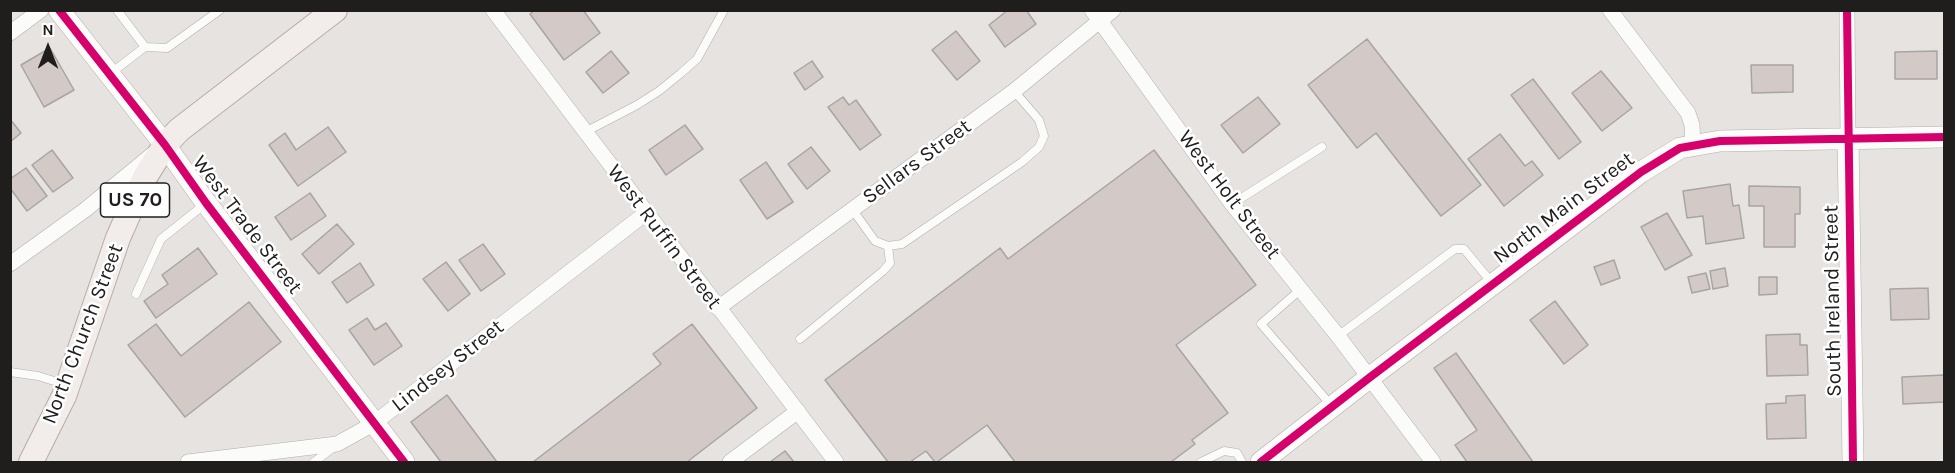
<!DOCTYPE html>
<html>
<head>
<meta charset="utf-8">
<style>
	body { margin:0 }
	#map { position:relative; width:1955px; height:473px; overflow:hidden; background:#e6e3e1; font-family:Karla,sans-serif }
	canvas { display:block }
	.frame { position:absolute; inset:0; border:12px solid #201e1d; pointer-events:none }
	.north { position:absolute; left:18px; top:18px; width:60px; height:60px; -webkit-text-stroke:4px #fff; paint-order:stroke; rotate:0deg; font-size:16px; font-weight:700; line-height:24px; text-align:center; color:#201e1d }
	.north::after { content:''; display:block; margin:auto; width:21px; height:27px; background:#201e1d; clip-path:polygon(50% 0,100% 100%,50% 72%,0 100%) }
</style>
</head>
<body>
<div id="map">
<canvas width="1955" height="473"></canvas>
<div class="frame"></div>
<div class="north">N</div>
</div>
<script>
const ctx = document.querySelector('canvas').getContext('2d');
ctx.lineJoin = 'round';
function paint(path, color) { ctx.fillStyle = color; ctx.fill(path, 'evenodd'); }
const shape = rows => new Path2D(rows.map(r => 'M' + r).join(''));
function stroke(path, color, width, dash) { ctx.strokeStyle = color; ctx.lineWidth = width; ctx.lineCap = dash ? 'butt' : 'round'; ctx.setLineDash(dash || []); ctx.stroke(path); }
function write(font, color, halo, rows, align = 'center') {
  ctx.font = font + ' Karla,sans-serif'; ctx.lineWidth = 5; ctx.setLineDash([]); ctx.textBaseline = 'middle'; ctx.strokeStyle = halo; ctx.fillStyle = color; for (const [text, x, y, turn = 0] of rows) {
    ctx.save(); ctx.translate(x, y); ctx.rotate((+turn || 0) * Math.PI / 180); ctx.textAlign = isNaN(turn) ? turn : align; if (halo) ctx.strokeText(text, 0, 0); ctx.fillText(text, 0, 0); ctx.restore();
  }
}
const building = shape([
	[535,10,583,10,600,33,564,60,530,14,535,10],
	[1008,10,1026,10,1036,24,1005,47,989,25,1008,10],
	[956,31,980,61,957,80,932,50,956,31],
	[1367,39,1481,185,1441,216,1376,133,1357,148,1308,85,1367,39],
	[50,48,74,90,44,107,21,65,50,48],
	[611,51,629,73,603,93,586,72,611,51],
	[1937,51,1937,79,1895,79,1895,52,1937,51],
	[812,61,823,77,805,90,794,73,812,61],
	[1751,65,1793,65,1793,92,1752,93,1751,65],
	[1601,71,1632,108,1602,131,1572,93,1601,71],
	[1533,79,1581,142,1559,159,1511,95,1533,79],
	[843,97,849,105,856,100,881,135,860,150,828,107,843,97],
	[1258,97,1280,124,1243,153,1221,125,1258,97],
	[10,119,21,133,10,142,10,119],
	[685,125,703,149,666,175,649,150,685,125],
	[328,127,346,152,298,186,269,145,285,133,296,150,328,127],
	[1500,134,1525,166,1532,161,1543,175,1504,206,1468,159,1500,134],
	[811,147,830,171,807,189,788,164,811,147],
	[52,150,73,178,53,192,32,165,52,150],
	[1154,150,1256,285,1176,345,1228,413,1192,440,1195,444,1171,462,1015,462,987,425,937,462,935,462,926,451,910,462,888,462,825,380,1000,248,1008,259,1154,150],
	[766,162,793,202,767,219,740,180,766,162],
	[26,168,47,196,27,211,10,188,10,179,26,168],
	[1730,184,1733,206,1739,205,1744,238,1706,244,1703,216,1687,218,1683,191,1730,184],
	[1749,186,1800,187,1800,214,1795,214,1795,247,1764,247,1764,206,1749,206,1749,186],
	[310,193,326,216,291,240,275,217,310,193],
	[1667,213,1692,255,1665,270,1641,227,1667,213],
	[337,224,354,244,319,274,302,254,337,224],
	[483,244,505,274,481,291,459,260,483,244],
	[198,248,217,274,156,318,144,301,168,284,162,275,198,248],
	[1614,260,1620,278,1601,285,1594,267,1614,260],
	[446,262,470,294,448,311,423,279,446,262],
	[360,263,374,285,347,303,332,282,360,263],
	[1725,268,1728,286,1713,289,1710,271,1725,268],
	[1706,273,1710,289,1692,293,1688,277,1706,273],
	[1759,277,1777,277,1777,294,1759,295,1759,277],
	[1928,288,1929,319,1891,320,1890,289,1928,288],
	[1555,301,1588,345,1564,364,1530,320,1555,301],
	[249,302,281,342,185,417,128,345,156,324,181,356,249,302],
	[367,318,375,330,386,323,402,346,374,365,349,330,367,318],
	[692,324,757,408,687,462,533,462,661,364,653,354,692,324],
	[1800,334,1800,345,1807,345,1808,375,1767,376,1766,335,1800,334],
	[1456,353,1533,462,1467,462,1455,445,1477,430,1434,368,1456,353],
	[1944,375,1944,402,1903,404,1902,377,1944,375],
	[447,395,497,462,441,462,411,422,447,395],
	[1805,395,1806,438,1767,439,1766,404,1786,403,1786,396,1805,395],
	[785,451,794,462,770,462,785,451]
]);
paint(building, '#d3cac7');
stroke(building, '#a7a5a4', 1.5);
const lane = shape([
	[117,10,145,47],
	[111,73,145,47,167,48,220,10],
	[585,132,637,105,659,91,680,74,697,59,724,10],
	[1232,204,1322,147],
	[852,209,875,241,888,246,902,244,1022,162,1039,147,1044,136,1039,120,1014,91],
	[1301,289,1261,324,1331,405],
	[136,294,161,239,205,204],
	[1338,336,1455,249,1464,249,1492,283],
	[800,339,883,271,890,263,888,246],
	[10,372,38,376,64,384],
	[314,462,334,447],
	[1201,462,1224,451,1237,453,1242,462]
]);
const street = shape([
	[493,10,836,462],
	[1092,10,1232,204,1338,336,1433,462],
	[1610,10,1688,113,1692,125,1693,145],
	[1847,10,1848,138],
	[10,33,41,10],
	[10,264,85,210,153,154],
	[718,308,1014,91,1113,10],
	[188,462,337,444,373,424,646,213],
	[730,462,798,411]
]);
const secondary = shape([
	[59,10,165,145,206,203,404,462],
	[1848,138,1853,462],
	[1261,462,1369,378,1641,172,1680,148,1720,141,1944,137]
]);
const primary = shape([
	[31,462,64,396,118,238,145,177,165,145,179,130,335,10]
]);
stroke(lane, '#b1afad', 9);
stroke(street, '#b1afad', 16);
stroke(secondary, '#b1afad', 22);
stroke(primary, '#b8aca8', 26);
stroke(lane, '#fbfbfa', 8);
stroke(street, '#fbfbfa', 15);
stroke(secondary, '#fbfbfa', 21);
stroke(primary, '#f2ecea', 24);
stroke(shape([
	[59,10,165,145,206,203,404,462],
	[1847,10,1853,462],
	[1261,462,1369,378,1641,172,1680,148,1720,141,1944,137]
]), '#d6006c', 8);
for (const [x, y, w] of [
	[135,200,69]
]) { const box = new Path2D(); box.roundRect(x - w / 2, y - 17, w, 34, 4.5); ctx.fillStyle = '#fff'; ctx.fill(box); stroke(box, '#201e1d', 1.5); }
write('bold 20px', '#201e1d', null, [
	["US 70",135,200]
]);
write('21px', '#201e1d', '#fff', [
	["Sellars Street",917,162,-36],
	["West Holt Street",1229,195,53],
	["North Main Street",1564,208,-37],
	["West Trade Street",247,225,53],
	["West Ruffin Street",664,237,53],
	["South Ireland Street",1833,301,-91],
	["North Church Street",83,334,-69],
	["Lindsey Street",448,366,-38]
]);
</script>
</body>
</html>
